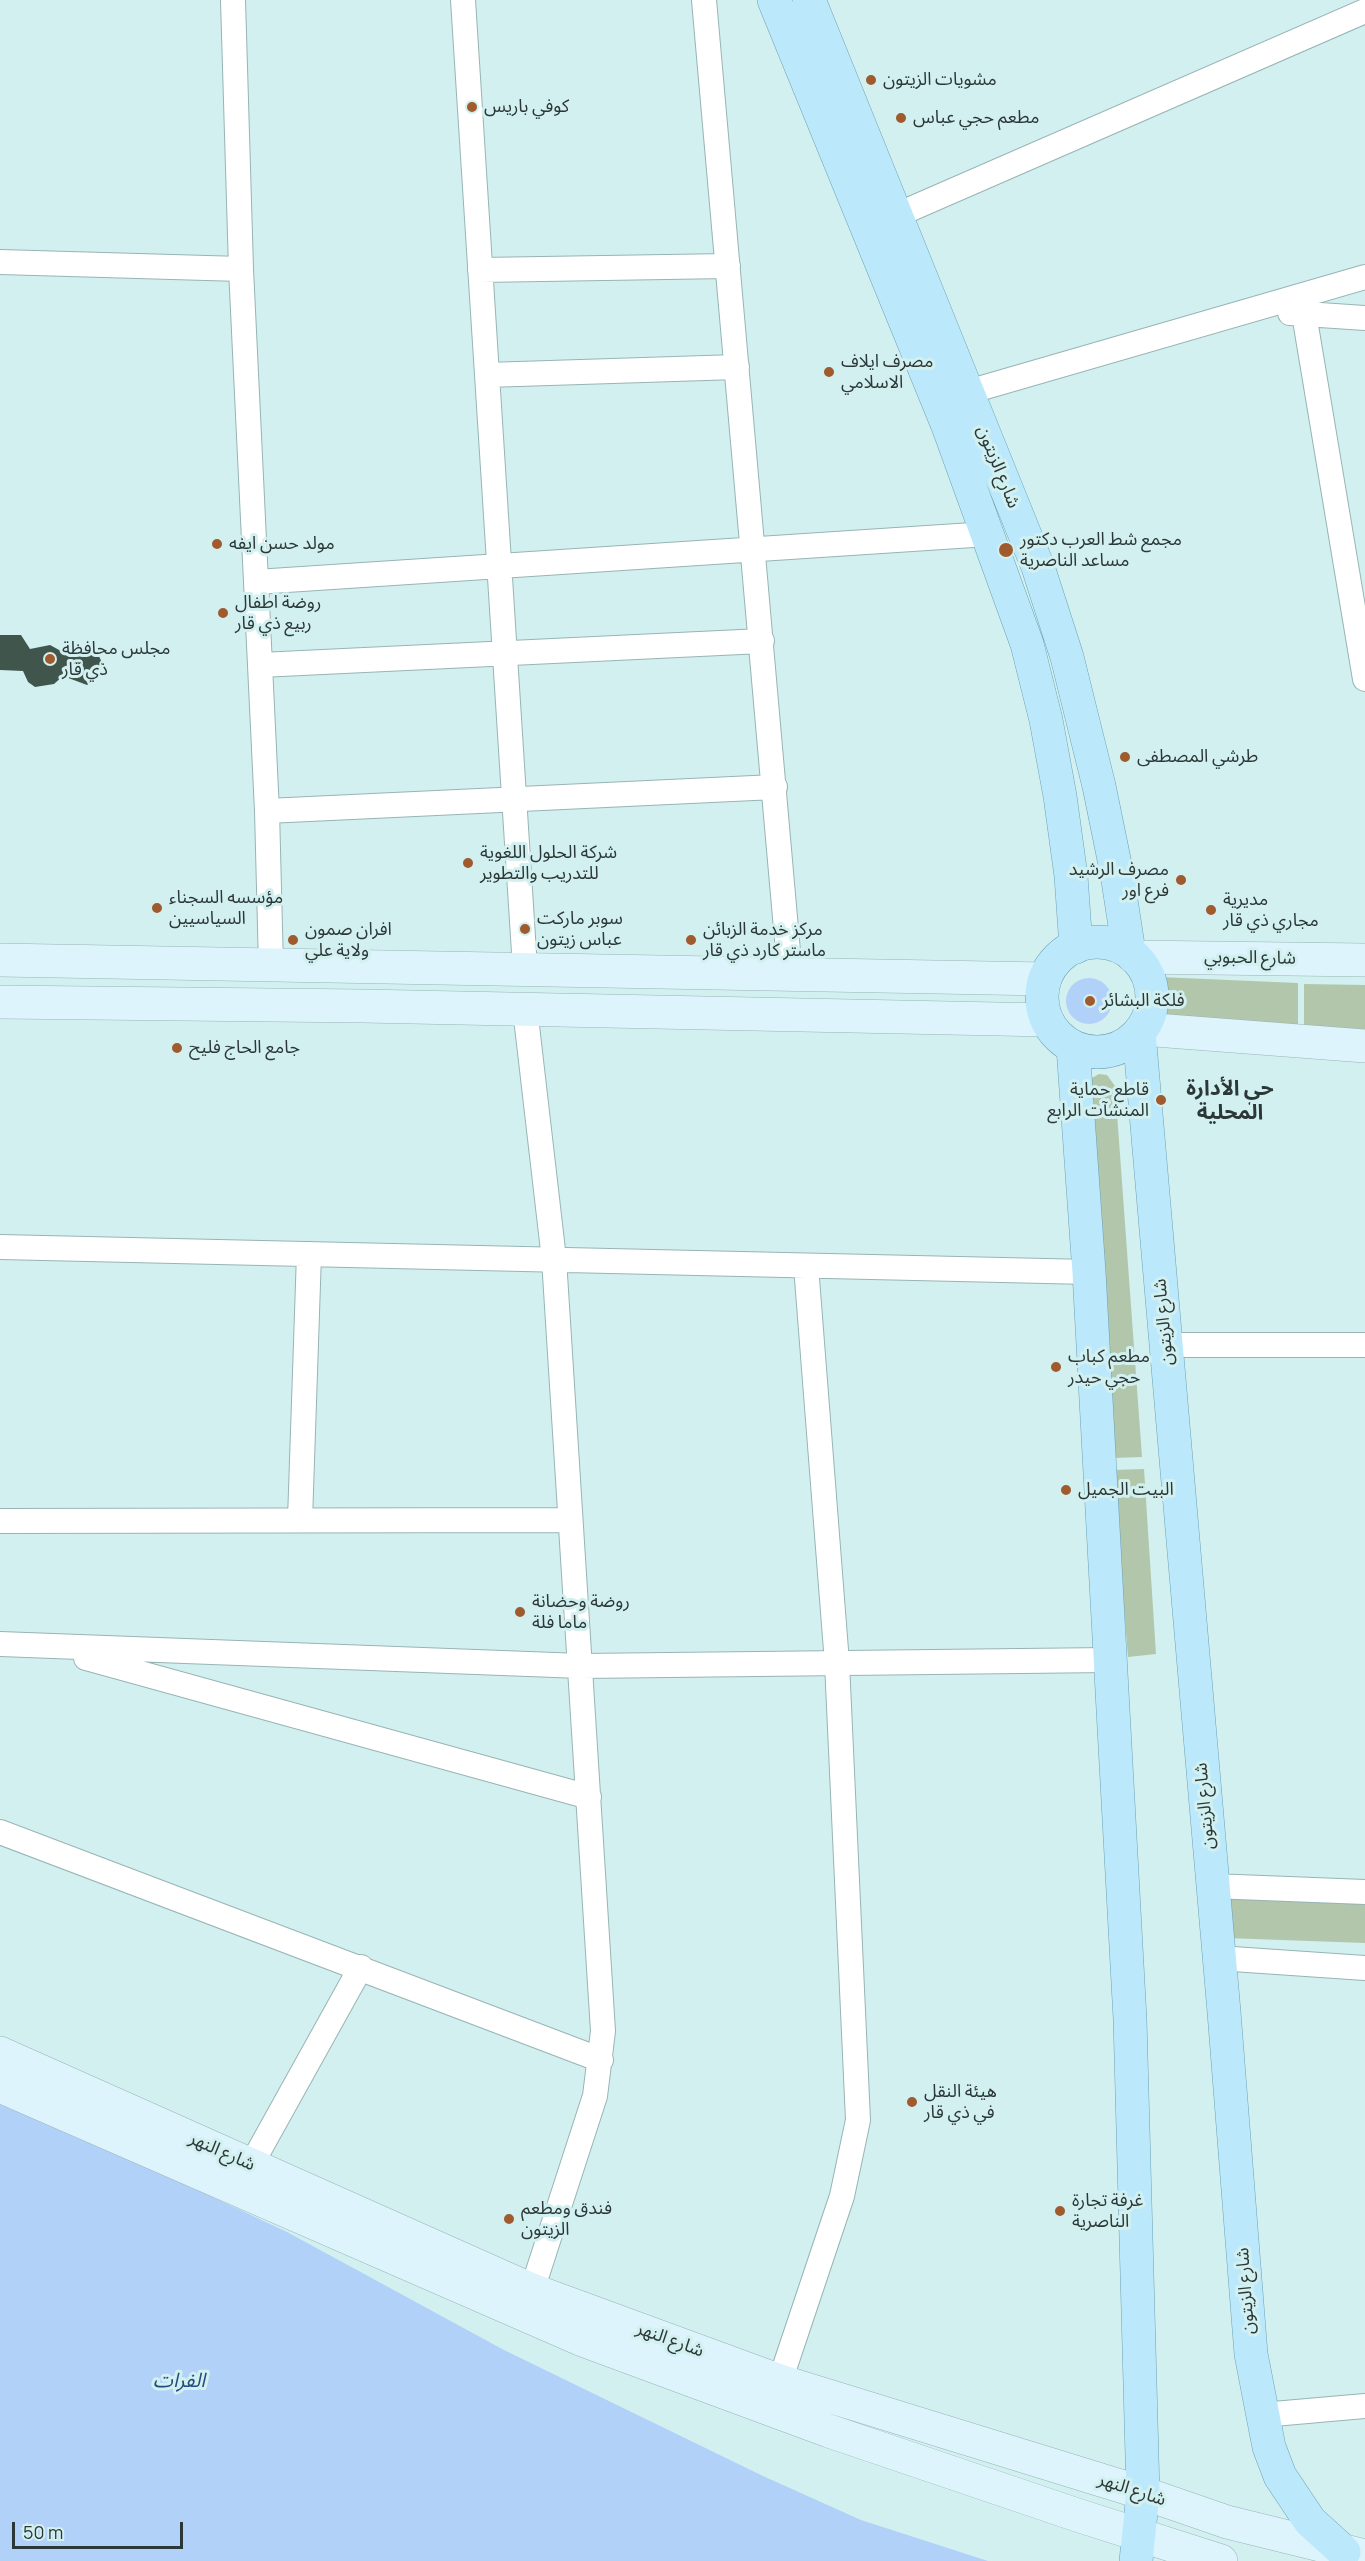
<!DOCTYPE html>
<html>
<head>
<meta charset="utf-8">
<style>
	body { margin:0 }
	#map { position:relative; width:1365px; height:2561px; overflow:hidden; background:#d3f0f0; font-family:Manrope,sans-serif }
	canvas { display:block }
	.scale { position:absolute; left:12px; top:2522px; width:171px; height:27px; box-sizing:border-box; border:3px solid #2c3838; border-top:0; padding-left:8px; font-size:18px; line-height:21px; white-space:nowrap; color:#2c3838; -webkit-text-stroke:4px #d3f0f0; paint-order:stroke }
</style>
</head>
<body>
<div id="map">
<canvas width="1365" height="2561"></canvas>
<div class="scale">50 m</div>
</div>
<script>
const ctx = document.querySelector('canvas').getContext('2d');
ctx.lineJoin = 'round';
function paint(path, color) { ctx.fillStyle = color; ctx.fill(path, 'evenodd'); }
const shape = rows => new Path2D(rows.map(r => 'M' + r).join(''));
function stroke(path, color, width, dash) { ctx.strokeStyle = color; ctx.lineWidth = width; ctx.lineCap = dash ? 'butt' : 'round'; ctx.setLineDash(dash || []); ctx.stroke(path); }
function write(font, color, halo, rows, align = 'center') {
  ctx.font = font + ' Manrope,"Noto Sans Arabic",sans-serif'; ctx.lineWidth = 6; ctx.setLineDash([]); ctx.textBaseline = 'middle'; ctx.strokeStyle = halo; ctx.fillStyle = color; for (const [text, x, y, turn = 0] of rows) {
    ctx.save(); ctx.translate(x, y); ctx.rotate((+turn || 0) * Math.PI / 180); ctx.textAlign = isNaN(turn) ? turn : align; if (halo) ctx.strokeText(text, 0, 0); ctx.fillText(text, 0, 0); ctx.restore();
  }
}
paint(shape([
	[1159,977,1298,983,1298,1028,1159,1024],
	[1304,984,1365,985,1365,1031,1304,1028],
	[1099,1074,1107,1075,1115,1086,1142,1457,1113,1458,1090,1079],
	[1144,1469,1156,1654,1128,1657,1113,1470],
	[1228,1895,1365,1898,1365,1943,1226,1938]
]), '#b1c6ab');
paint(shape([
	'1066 1001a23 23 0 1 1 46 0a23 23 0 1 1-46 0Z',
	[0,2097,287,2232,504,2350,763,2476,861,2520,988,2561,0,2561]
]), '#b1d1f9');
paint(shape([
	[0,635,21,635,30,649,50,645,61,651,89,649,99,656,102,663,98,677,87,685,63,676,54,684,35,687,28,682,23,671,0,670]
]), '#40564d');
const street = shape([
	[233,0,241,269,267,811,271,966],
	[463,0,525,968],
	[704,0,790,974],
	[897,215,1365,11],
	[0,262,241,269],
	[480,270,728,266],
	[1290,313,1365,318],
	[1304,314,1365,679],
	[487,375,737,367],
	[968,392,1365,277],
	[256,582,988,534],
	[260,665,762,641],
	[267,811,775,787],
	[525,1009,554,1259,603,2031,595,2096,532,2290],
	[0,1247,1089,1272],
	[1167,1345,1365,1345],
	[300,1520,309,1254],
	[0,1521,570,1520],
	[0,1644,581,1666,1109,1660],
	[86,1658,589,1797],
	[0,1832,601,2060],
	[1212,1886,1365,1892],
	[1218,1958,1365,1968],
	[251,2165,361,1967],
	[780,2381,842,2196,858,2120,837,1663,806,1266],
	[1262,2415,1365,2406]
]);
const secondary = shape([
	[1134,957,1365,960],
	[0,960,1045,979],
	[0,1002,363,1006,1047,1020],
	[1142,1029,1365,1046],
	[0,2053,532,2290,780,2381,1143,2493,1227,2522,1365,2556],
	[0,2086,580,2339,829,2431,1077,2515,1221,2561]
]);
const primary = shape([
	[774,0,948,426,1027,644,1046,720,1060,796,1071,876,1076,947],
	[809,0,1038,567,1067,657,1099,786,1117,874,1129,952],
	'1042 997a55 55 0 1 1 110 0a55 55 0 1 1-110 0Z',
	[1139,1033,1224,2012,1251,2354,1269,2447,1280,2476,1310,2521,1344,2552],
	[1073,1047,1089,1272,1130,2019,1143,2493,1136,2561]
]);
stroke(street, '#98b4b4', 26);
stroke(secondary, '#98b4b4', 34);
stroke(primary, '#6ba1b5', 34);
stroke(street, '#fff', 24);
stroke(secondary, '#ddf4fd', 33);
stroke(primary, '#bbe9fb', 33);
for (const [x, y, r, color] of [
	[871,80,6,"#9f5a2d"],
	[472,107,6,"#9f5a2d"],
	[901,118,6,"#9f5a2d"],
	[829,372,6,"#9f5a2d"],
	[217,544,6,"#9f5a2d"],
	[1006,550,8,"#9f5a2d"],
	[223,613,6,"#9f5a2d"],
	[50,659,6,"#9f5a2d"],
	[1125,757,6,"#9f5a2d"],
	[468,863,6,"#9f5a2d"],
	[1181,880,6,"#9f5a2d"],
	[157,908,6,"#9f5a2d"],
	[1211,910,6,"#9f5a2d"],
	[525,929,6,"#9f5a2d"],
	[293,940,6,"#9f5a2d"],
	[691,940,6,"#9f5a2d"],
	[1090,1001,6,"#9f5a2d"],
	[177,1048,6,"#9f5a2d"],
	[1161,1100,6,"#9f5a2d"],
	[1056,1367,6,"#9f5a2d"],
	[1066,1490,6,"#9f5a2d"],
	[520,1612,6,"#9f5a2d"],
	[912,2102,6,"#9f5a2d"],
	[1060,2211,6,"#9f5a2d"],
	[509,2219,6,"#9f5a2d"]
]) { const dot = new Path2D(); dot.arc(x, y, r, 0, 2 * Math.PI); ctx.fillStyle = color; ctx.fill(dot); stroke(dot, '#d3f0f0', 2); }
write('18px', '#2c3838', '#d3f0f0', [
	["مشويات الزيتون",883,80],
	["كوفي باريس",484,107],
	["مطعم حجي عباس",913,118],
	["مصرف ايلاف",841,362],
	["الاسلامي",841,383],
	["مجمع شط العرب دكتور",1020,540],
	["مساعد الناصرية",1020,561],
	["مولد حسن ايفه",229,544],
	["روضة اطفال",235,603],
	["ربيع ذي قار",235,624],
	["مجلس محافظة",62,649],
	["ذي قار",62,670],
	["طرشي المصطفى",1137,757],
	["شركة الحلول اللغوية",480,853],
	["للتدريب والتطوير",480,874],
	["مصرف الرشيد",1169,870,"right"],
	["فرع اور",1169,891,"right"],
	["مؤسسه السجناء",169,898],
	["السياسيين",169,919],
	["مديرية",1223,900],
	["مجاري ذي قار",1223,921],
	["سوبر ماركت",537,919],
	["عباس زيتون",537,940],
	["افران صمون",305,930],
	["ولاية علي",305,951],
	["مركز خدمة الزبائن",703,930],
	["ماستر كارد ذي قار",703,951],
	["فلكة البشائر",1102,1001],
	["جامع الحاج فليح",189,1048],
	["قاطع حماية",1149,1090,"right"],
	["المنشآت الرابع",1149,1111,"right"],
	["مطعم كباب",1068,1357],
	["حجي حيدر",1068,1378],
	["البيت الجميل",1078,1490],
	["روضة وحضانة",532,1602],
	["ماما فلة",532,1623],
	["هيئة النقل",924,2092],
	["في ذي قار",924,2113],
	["غرفة تجارة",1072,2201],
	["الناصرية",1072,2222],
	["فندق ومطعم",521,2209],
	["الزيتون",521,2230]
], 'left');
write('18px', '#2c3838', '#d3f0f0', [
	["شارع الزيتون",998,467,68],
	["شارع الحبوبي",1250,958,1],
	["شارع الزيتون",1164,1322,-95],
	["شارع الزيتون",1205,1806,-95],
	["شارع النهر",222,2152,24],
	["شارع الزيتون",1246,2291,-94],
	["شارع النهر",670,2340,20],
	["شارع النهر",1132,2490,18]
]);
write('italic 20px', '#244d7f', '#d3f0f0', [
	["الفرات",179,2381]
]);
write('bold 21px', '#2c3838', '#d3f0f0', [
	["حي الأدارة",1230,1089],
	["المحلية",1230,1113]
]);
</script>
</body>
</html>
